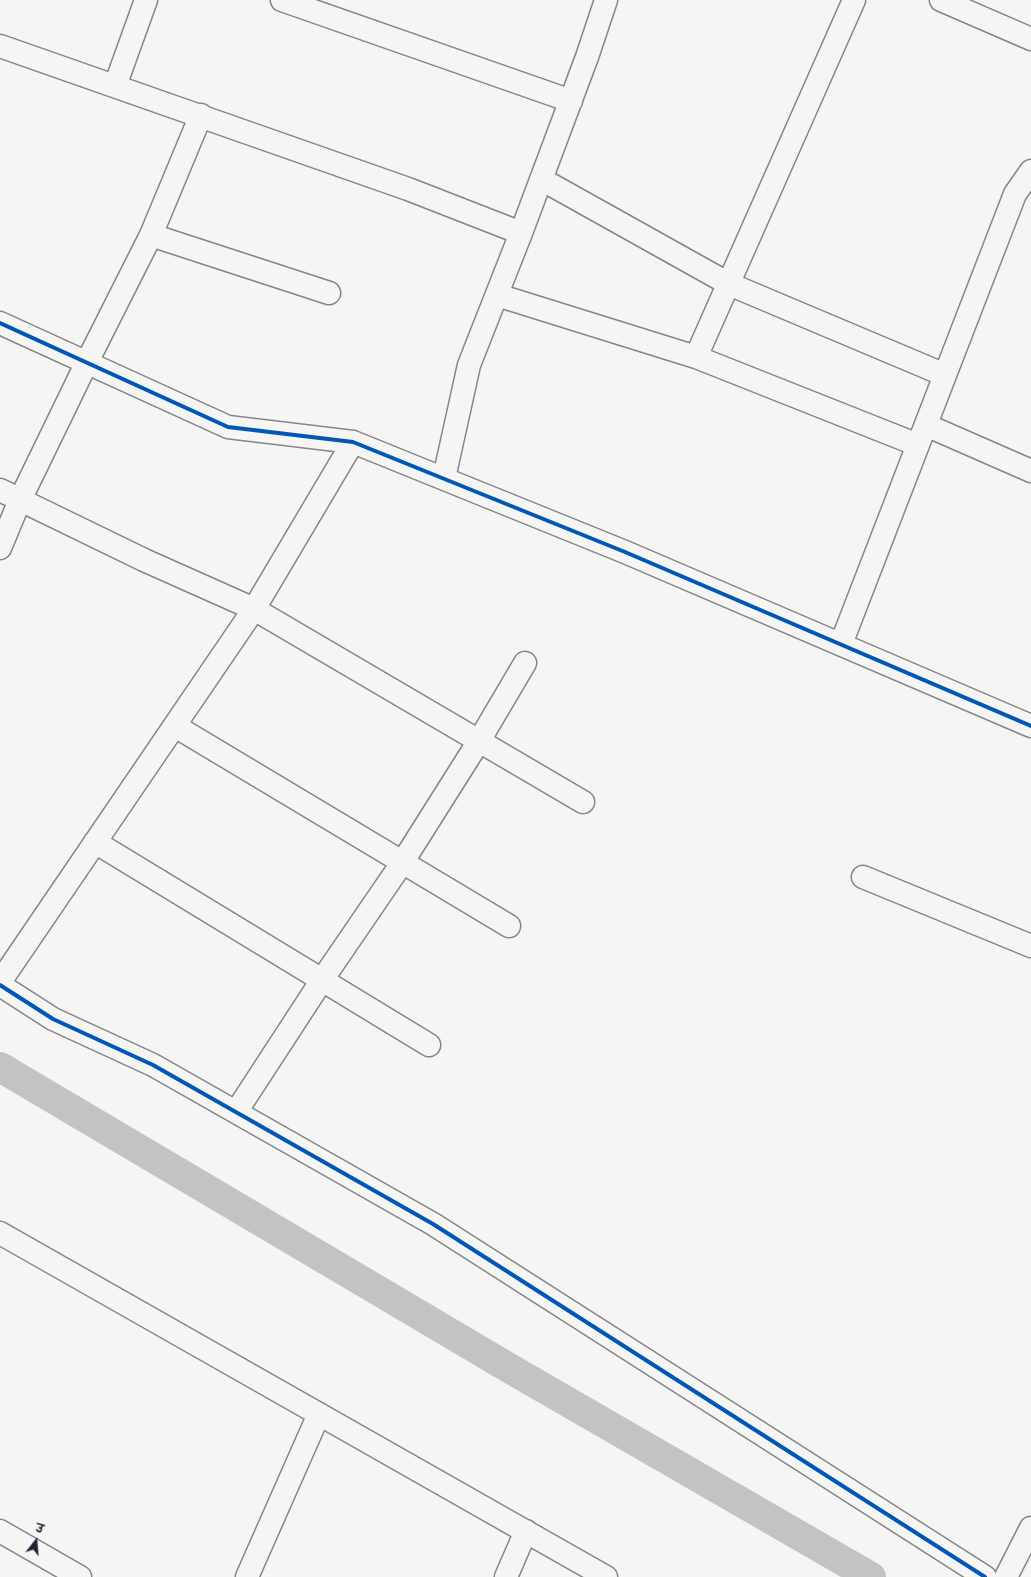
<!DOCTYPE html>
<html>
<head>
<meta charset="utf-8">
<style>
	body { margin:0 }
	#map { position:relative; width:1031px; height:1577px; overflow:hidden; background:#f5f5f3; font-family:Itim,"Playpen Sans Deva",sans-serif }
	canvas { display:block }
	.north { position:absolute; left:16px; top:1521px; width:40px; height:40px; -webkit-text-stroke:3px #f6f6f2; paint-order:stroke; rotate:17deg; font-size:11px; font-weight:700; line-height:16px; text-align:center; color:#22223b }
	.north::after { content:''; display:block; margin:auto; width:14px; height:18px; background:#22223b; clip-path:polygon(50% 0,100% 100%,50% 72%,0 100%) }
</style>
</head>
<body>
<div id="map">
<canvas width="1031" height="1577"></canvas>
<div class="north">उ</div>
</div>
<script>
const ctx = document.querySelector('canvas').getContext('2d');
ctx.lineJoin = 'round';
const shape = rows => new Path2D(rows.map(r => 'M' + r).join(''));
function stroke(path, color, width, dash) { ctx.strokeStyle = color; ctx.lineWidth = width; ctx.lineCap = dash ? 'butt' : 'round'; ctx.setLineDash(dash || []); ctx.stroke(path); }
stroke(shape([
	[0,1067,509,1368,871,1577]
]), '#c3c3c6', 30);
const minor = shape([
	[282,0,571,101],
	[941,0,1031,39],
	[0,46,408,189,521,233],
	[115,86,146,0],
	[541,179,729,284,945,375],
	[151,235,329,293],
	[497,295,696,357,918,445],
	[0,323,228,427,353,442,625,552,1031,726],
	[696,357,854,0],
	[926,425,1031,471],
	[444,478,469,365,521,233,587,57,606,0],
	[0,490,144,560,254,609,583,802],
	[0,548,20,500,87,362,151,235,201,115],
	[841,644,1015,194,1031,171],
	[175,726,509,926],
	[95,842,429,1045],
	[863,877,1031,946],
	[0,982,254,609,353,442],
	[0,985,53,1019,153,1065,433,1224,985,1577],
	[236,1112,322,980,402,863,479,741,525,663],
	[0,1233,606,1577],
	[0,1531,80,1577],
	[247,1577,319,1414],
	[506,1577,526,1531],
	[1006,1577,1031,1528]
]);
stroke(minor, '#858589', 25);
stroke(minor, '#f5f5f3', 22);
stroke(shape([
	[0,323,228,427,353,442,625,552,1031,726],
	[0,985,53,1019,153,1065,433,1224,985,1577]
]), '#0057b8', 4);
</script>
</body>
</html>
